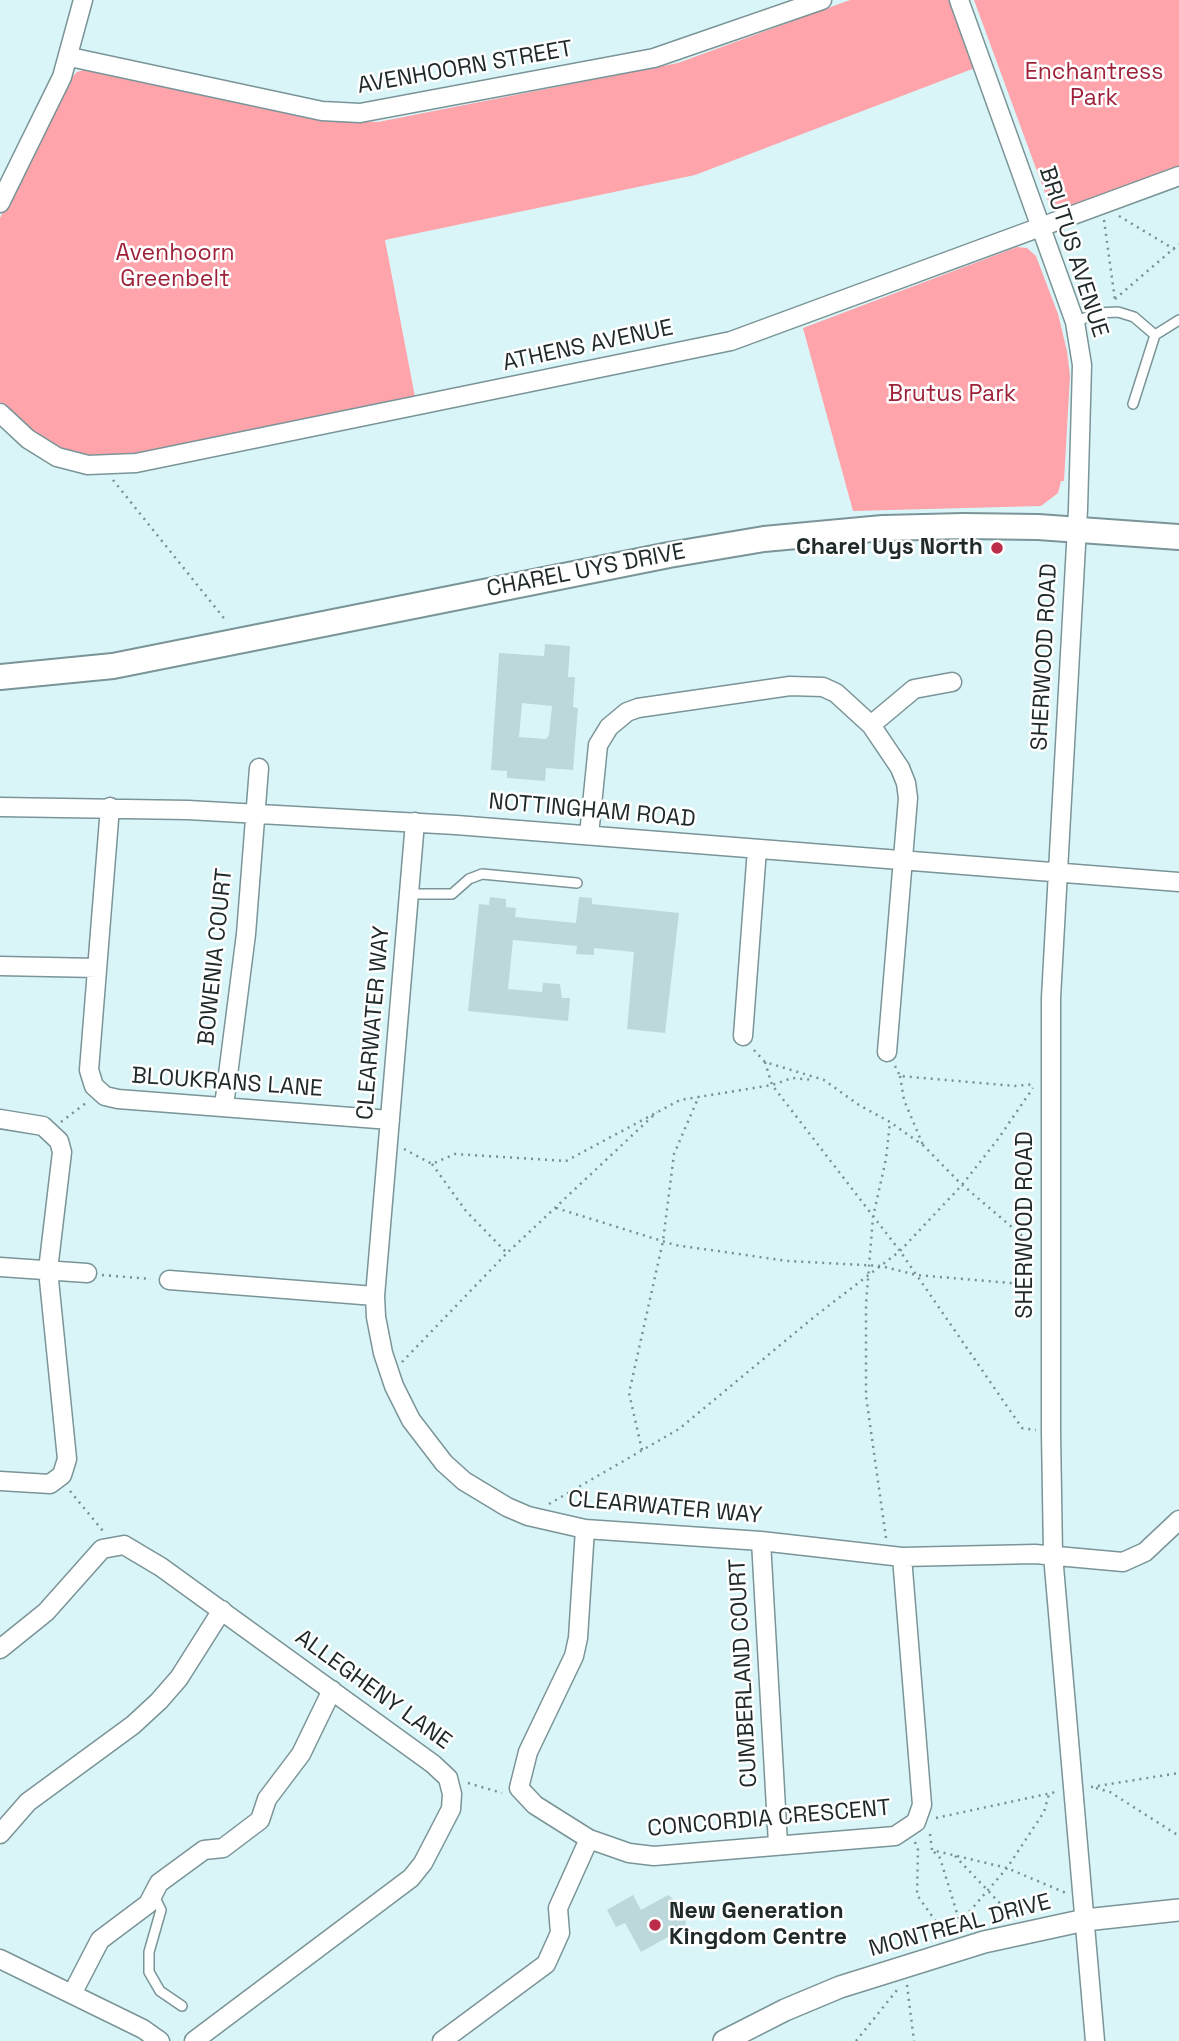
<!DOCTYPE html>
<html>
<head>
<meta charset="utf-8">
<style>
	body { margin:0 }
	canvas { display:block; background:#d9f5f8 }
</style>
</head>
<body>
<canvas width="1179" height="2041"></canvas>
<script>
const ctx = document.querySelector('canvas').getContext('2d');
ctx.lineJoin = 'round';
function paint(path, color) { ctx.fillStyle = color; ctx.fill(path, 'evenodd'); }
const shape = rows => new Path2D(rows.map(r => 'M' + r).join(''));
function stroke(path, color, width, dash) { ctx.strokeStyle = color; ctx.lineWidth = width; ctx.lineCap = dash ? 'butt' : 'round'; ctx.setLineDash(dash || []); ctx.stroke(path); }
function write(font, color, halo, rows, align = 'center') {
  ctx.font = font + ' "Space Grotesk",sans-serif'; ctx.lineWidth = 5; ctx.setLineDash([]); ctx.textBaseline = 'middle'; ctx.strokeStyle = halo; ctx.fillStyle = color; for (const [text, x, y, turn = 0] of rows) {
    ctx.save(); ctx.translate(x, y); ctx.rotate((+turn || 0) * Math.PI / 180); ctx.textAlign = isNaN(turn) ? turn : align; if (halo) ctx.strokeText(text, 0, 0); ctx.fillText(text, 0, 0); ctx.restore();
  }
}
paint(shape([
	[850,0,951,0,975,68,695,175,385,240,415,397,125,457,94,458,51,445,29,430,0,402,0,218,70,79,77,72,87,69,342,121,378,122,678,63],
	[974,0,1179,0,1179,168,1067,208,1048,201],
	[1017,247,1027,248,1036,256,1058,314,1067,351,1070,376,1064,481,1061,481,1058,493,1041,506,853,511,803,328]
]), '#fea4aa');
paint(shape([
	[545,644,570,646,568,677,575,677,573,707,578,708,573,770,546,768,545,781,507,778,507,771,491,770,499,653,544,656],
	[522,703,552,706,549,735,546,739,519,737],
	[490,897,506,899,506,907,516,908,515,917,576,923,579,897,592,898,592,904,679,913,665,1033,627,1029,634,952,594,948,594,955,576,954,577,946,513,940,508,989,542,992,543,983,560,984,562,998,570,998,568,1021,468,1011,479,904,489,905],
	[633,1895,641,1910,668,1895,684,1907,686,1927,641,1952,625,1923,616,1927,607,1910]
]), '#bcd8da');
const service = shape([
	[1075,322,1097,313,1118,312,1134,317,1155,335],
	[1133,404,1155,335,1179,320],
	[409,894,452,894,469,879,482,874,577,883],
	[153,1894,161,1910,149,1952,149,1972,160,1991,182,2006]
]);
const minor = shape([
	[959,0,1075,322,1082,365,1078,509,1051,998,1051,1433,1053,1555,1095,2041],
	[70,57,322,111,360,113,654,58,822,0],
	[0,203,62,77,83,0],
	[0,413,28,439,57,457,88,465,136,463,731,341,1179,176],
	[871,725,914,689,952,682],
	[0,807,188,810,456,825,1179,882],
	[110,807,89,1070,94,1086,105,1096,118,1099,390,1120],
	[415,822,375,1296,376,1317,383,1353,394,1386,411,1420,444,1463,464,1481,507,1507,528,1516,585,1529,761,1541,902,1557,1035,1554,1123,1562,1145,1552,1179,1520],
	[589,835,598,745,609,727,627,712,638,708,790,686,823,687,836,693,871,725,900,768,906,783,908,798,887,1052],
	[0,966,97,968],
	[743,1036,757,849],
	[224,1106,246,934,259,768],
	[0,1119,43,1126,59,1141,62,1152,48,1270,67,1459,62,1475,50,1484,0,1481],
	[0,1267,87,1273],
	[169,1280,375,1296],
	[585,1529,578,1638,574,1656,528,1752,519,1788,535,1805,589,1839,629,1853,654,1856,895,1836,916,1822,922,1805,902,1557],
	[761,1541,778,1844],
	[0,1649,46,1612,102,1549,124,1545,161,1567,433,1764,448,1778,452,1794,451,1809,423,1863,411,1878,194,2041],
	[0,1834,28,1802,133,1725,159,1701,179,1678,222,1610],
	[0,1959,143,2029,160,2041],
	[72,1994,100,1940,148,1904,159,1883,204,1850,223,1848,260,1820,267,1799,301,1754,332,1690],
	[442,2041,546,1964,560,1933,558,1908,589,1839]
]);
const tertiary = shape([
	[724,2041,785,2010,840,1987,984,1942,1085,1920,1179,1910]
]);
const secondary = shape([
	[0,677,113,666,669,555,764,539,883,528,964,526,1038,527,1179,537]
]);
stroke(service, '#7a9497', 12);
stroke(minor, '#7a9497', 21);
stroke(tertiary, '#7a9497', 24);
stroke(secondary, '#7a9497', 28);
stroke(shape([
	[1119,216,1179,252],
	[1104,220,1115,300],
	[1115,299,1179,244],
	[113,480,227,622],
	[754,1050,765,1062,824,1080,859,1105,890,1122,924,1146,959,1182,1034,1246],
	[765,1062,772,1085,900,1251,1022,1428,1036,1430],
	[895,1066,900,1076,1015,1086,1035,1084],
	[900,1076,904,1100,923,1145],
	[61,1122,86,1103],
	[404,1149,432,1164,455,1154,566,1161,680,1100,772,1085,792,1078,814,1080],
	[432,1164,466,1211,507,1253,657,1112],
	[556,1208,675,1245,788,1261,881,1266,916,1275,1034,1285],
	[102,1275,151,1279],
	[402,1362,507,1253],
	[642,1450,629,1393,663,1241,674,1154,699,1096],
	[70,1491,103,1531],
	[549,1504,679,1429,814,1317,900,1251,962,1185,998,1139,1033,1088],
	[886,1538,866,1396,866,1304,873,1217,886,1159,890,1122],
	[468,1783,502,1793],
	[1091,1787,1179,1773],
	[1096,1788,1110,1792,1179,1836],
	[936,1818,1056,1792],
	[930,1834,932,1850,1007,1868,1066,1893],
	[915,1842,918,1850,917,1895,945,1934],
	[934,1852,940,1858,960,1923],
	[955,1856,1013,1917],
	[951,1933,1007,1868,1044,1812,1049,1794],
	[907,1985,914,2041],
	[856,2041,897,1990]
]), '#7b8e90', 2.5, [2, 5]);
stroke(service, '#fff', 9);
stroke(minor, '#fff', 18);
stroke(tertiary, '#fff', 21);
stroke(secondary, '#fff', 24);
for (const [x, y, r, color] of [
	[997,548,7,"#bc2b47"],
	[655,1925,7,"#bc2b47"]
]) { const dot = new Path2D(); dot.arc(x, y, r, 0, 2 * Math.PI); ctx.fillStyle = color; ctx.fill(dot); stroke(dot, '#fff', 2.5); }
write('23px', '#202a2b', '#fff', [
	["AVENHOORN STREET",465,68,-10],
	["BRUTUS AVENUE",1073,252,72],
	["ATHENS AVENUE",588,346,-12],
	["CHAREL UYS DRIVE",586,571,-11],
	["SHERWOOD ROAD",1045,657,-87],
	["NOTTINGHAM ROAD",592,811,5],
	["BOWENIA COURT",216,957,-84],
	["CLEARWATER WAY",374,1023,-85],
	["BLOUKRANS LANE",227,1083,4],
	["SHERWOOD ROAD",1026,1225,-90],
	["CLEARWATER WAY",665,1508,5],
	["CUMBERLAND COURT",744,1673,-93],
	["ALLEGHENY LANE",373,1690,36],
	["CONCORDIA CRESCENT",769,1819,-5],
	["MONTREAL DRIVE",960,1926,-15]
]);
write('23px', '#9d2139', '#fff', [
	["Enchantress",1094,73],
	["Park",1094,99],
	["Avenhoorn",175,254],
	["Greenbelt",175,280],
	["Brutus Park",952,395]
]);
write('bold 23px', '#202a2b', '#fff', [
	["Charel Uys North",983,548],
	["New Generation",669,1912,"left"],
	["Kingdom Centre",669,1938,"left"]
], 'right');
</script>
</body>
</html>
